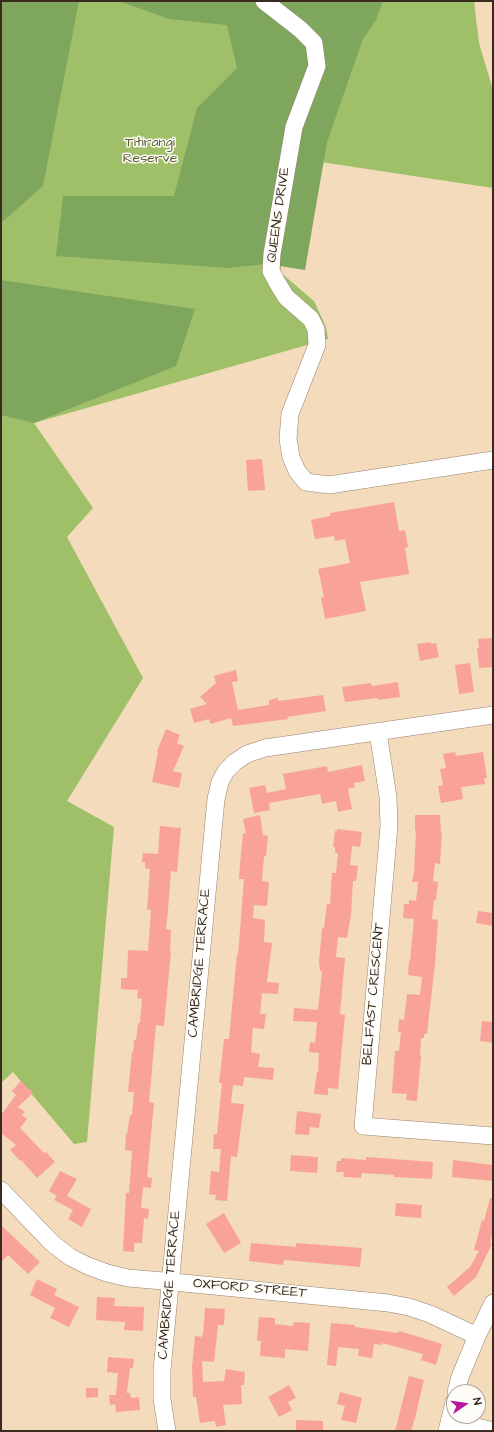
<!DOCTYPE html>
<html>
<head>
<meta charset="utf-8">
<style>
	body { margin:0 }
	#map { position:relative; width:494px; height:1432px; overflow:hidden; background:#f3dbbc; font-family:"Architects Daughter",sans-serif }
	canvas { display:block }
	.frame { position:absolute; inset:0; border:2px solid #3b2a1e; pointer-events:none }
	.north { position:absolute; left:446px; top:1384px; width:40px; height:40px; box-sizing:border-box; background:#fdfcf7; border:1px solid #afa8a0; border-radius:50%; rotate:77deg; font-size:11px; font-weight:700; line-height:16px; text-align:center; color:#3b2a1e }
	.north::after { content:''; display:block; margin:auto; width:14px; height:18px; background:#b5179e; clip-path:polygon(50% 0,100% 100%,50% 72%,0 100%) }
</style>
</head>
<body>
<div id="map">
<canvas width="494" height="1432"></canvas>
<div class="frame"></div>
<div class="north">N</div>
</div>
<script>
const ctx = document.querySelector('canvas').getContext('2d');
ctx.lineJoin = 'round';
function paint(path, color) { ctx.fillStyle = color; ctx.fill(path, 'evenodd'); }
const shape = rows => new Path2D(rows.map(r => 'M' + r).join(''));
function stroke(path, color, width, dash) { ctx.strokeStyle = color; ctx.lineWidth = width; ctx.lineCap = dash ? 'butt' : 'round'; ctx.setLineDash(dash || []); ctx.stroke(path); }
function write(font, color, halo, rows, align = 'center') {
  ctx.font = font + ' "Architects Daughter",sans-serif'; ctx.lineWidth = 3; ctx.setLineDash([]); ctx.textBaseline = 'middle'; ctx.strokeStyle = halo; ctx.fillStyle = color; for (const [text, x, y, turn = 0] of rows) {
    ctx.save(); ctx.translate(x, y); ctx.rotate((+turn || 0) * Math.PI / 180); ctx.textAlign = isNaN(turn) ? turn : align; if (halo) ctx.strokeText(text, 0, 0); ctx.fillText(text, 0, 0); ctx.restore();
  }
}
paint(shape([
	[1,1,474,1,479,43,493,90,493,188,301,159,280,272,314,301,326,327,328,339,34,423,93,508,67,537,143,678,67,801,114,827,87,1142,74,1144,13,1072,1,1083]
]), '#9fc069');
paint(shape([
	[1,1,79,1,43,186,1,223],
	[119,1,383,1,376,20,363,39,327,142,305,270,267,264,228,268,56,256,63,196,174,196,197,108,237,68,227,25,169,19],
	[1,280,195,309,176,366,34,423,1,415]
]), '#7fa65d');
paint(shape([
	[262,459,265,490,248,491,246,460],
	[394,502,399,531,405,530,408,547,405,548,409,574,360,582,366,611,325,619,321,598,324,597,318,569,350,563,345,539,335,541,334,536,315,539,311,520,330,516,330,513],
	[493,638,493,667,479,668,477,648,479,648,478,639],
	[431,642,431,644,436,643,439,657,420,661,417,644],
	[470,663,474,692,459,694,455,665],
	[236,670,238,681,232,682,238,710,269,705,269,700,278,698,278,701,323,695,326,711,287,717,288,719,233,726,231,718,211,724,209,719,194,723,190,709,207,704,200,697,216,683,214,676],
	[398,682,400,697,378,700,377,698,345,702,342,687,371,683,372,686],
	[166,729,180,735,177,743,184,746,173,771,182,773,179,788,152,782,158,752,157,751],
	[455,752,456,756,483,752,487,778,484,778,485,784,461,787,463,799,441,803,438,786,443,785,440,769,446,768,443,754],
	[362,765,365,781,354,783,355,787,348,789,352,809,338,812,336,801,322,804,320,794,269,803,270,810,254,813,249,788,265,785,267,793,286,789,283,774,327,766,328,772],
	[260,815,263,835,268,836,266,856,264,856,262,881,269,882,267,906,254,905,253,918,265,920,264,942,272,943,267,982,279,983,278,994,262,993,260,1014,266,1014,264,1029,253,1028,251,1052,260,1054,258,1067,274,1068,273,1080,244,1077,243,1086,233,1085,231,1103,244,1104,237,1157,231,1156,227,1201,215,1200,216,1195,209,1194,211,1171,219,1172,221,1149,213,1149,214,1134,217,1134,222,1083,219,1083,224,1039,229,1039,237,954,238,955,244,879,239,879,240,864,243,833,246,834,243,819],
	[415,815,440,815,441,832,442,832,440,864,435,863,433,881,438,882,436,900,434,900,432,919,438,920,435,964,427,1034,424,1034,424,1038,421,1038,420,1056,421,1056,417,1101,406,1100,407,1094,392,1093,395,1051,399,1051,401,1032,398,1032,399,1019,404,1020,407,994,420,995,422,977,408,975,409,961,410,961,414,919,403,918,404,904,409,904,409,900,416,901,418,882,412,882,414,872,416,831,415,831],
	[160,826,181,828,177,872,171,871,168,910,166,929,171,930,170,952,171,952,164,1026,156,1025,149,1102,154,1103,147,1177,152,1178,151,1188,143,1187,141,1208,149,1209,148,1219,144,1218,142,1243,134,1243,134,1252,123,1251,126,1193,129,1193,132,1151,125,1150,126,1134,127,1134,130,1115,132,1115,134,1092,128,1092,132,1052,133,1052,134,1040,136,1040,138,1023,140,1023,142,999,137,998,138,990,121,989,121,978,127,978,128,950,148,951,151,910,147,910,150,869,145,868,145,862,142,862,143,853,158,854],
	[337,829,362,832,360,847,352,846,350,865,358,866,356,881,353,881,351,915,347,938,338,937,336,957,345,958,340,1014,345,1015,338,1089,328,1088,328,1095,314,1094,317,1072,318,1072,319,1053,309,1052,310,1042,315,1043,317,1022,293,1021,294,1008,318,1010,322,971,320,971,319,962,322,928,324,928,327,904,330,904,332,873,336,873,338,853,335,853,335,847,333,847,335,831,337,831],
	[478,911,493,913,493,926,476,923],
	[482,1021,493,1022,493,1043,480,1041],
	[21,1081,33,1093,18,1107,25,1112,22,1115,27,1119,20,1128,44,1153,46,1152,55,1162,37,1178,21,1160,20,1161,10,1150,16,1145,1,1133,1,1115,16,1095,12,1091],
	[297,1111,321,1114,319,1128,310,1127,309,1135,295,1134],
	[291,1155,318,1157,317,1173,290,1171],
	[366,1157,433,1162,432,1179,394,1177,394,1175,362,1173,361,1178,347,1177,343,1177,344,1172,336,1172,337,1161,341,1161,341,1158,366,1160],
	[453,1160,493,1165,493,1181,452,1177],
	[60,1171,77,1179,67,1196,91,1209,82,1227,68,1219,73,1210,54,1200,57,1196,49,1191],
	[490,1198,493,1199,493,1231,490,1243,492,1244,476,1277,454,1296,447,1287,470,1267,479,1251,474,1250,482,1220,484,1221],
	[396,1203,422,1205,421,1218,395,1216],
	[224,1213,241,1243,224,1253,206,1224],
	[1,1225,40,1262,28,1274,8,1255,1,1262],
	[251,1243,296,1247,296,1243,362,1248,360,1267,284,1260,283,1265,249,1261],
	[37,1279,57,1289,54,1295,79,1307,69,1327,50,1318,55,1308,30,1295],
	[97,1297,115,1298,114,1306,144,1307,143,1331,124,1330,125,1322,96,1320],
	[205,1308,225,1309,224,1325,218,1325,214,1362,202,1361,203,1382,224,1381,226,1369,245,1372,244,1385,241,1385,242,1404,223,1405,226,1425,216,1427,215,1421,200,1423,196,1397,193,1397,192,1368,195,1336,201,1337,201,1340,202,1335,203,1335],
	[259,1317,275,1318,275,1324,293,1326,294,1322,310,1323,308,1351,285,1349,285,1358,260,1356,261,1341,257,1341],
	[331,1323,355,1325,355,1327,398,1333,399,1331,442,1344,436,1365,421,1360,423,1354,382,1343,382,1345,374,1344,372,1358,358,1356,359,1349,338,1347,336,1366,327,1365],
	[108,1357,134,1359,133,1368,130,1368,127,1393,130,1393,131,1398,139,1397,140,1410,116,1412,115,1404,110,1405,109,1395,116,1395,118,1373,107,1372],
	[409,1376,424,1380,415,1418,411,1431,395,1431],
	[289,1385,296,1398,288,1402,292,1410,279,1417,268,1397],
	[86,1388,98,1388,98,1397,86,1398],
	[340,1392,362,1398,356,1423,341,1420,345,1406,337,1404],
	[296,1420,323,1421,323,1431,296,1431]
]), '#f9a299');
const minor = shape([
	[264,1,300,29,314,43,317,66,294,127,272,254,271,271,278,284,286,297,311,319,316,329,317,345,290,414,288,439,291,457,297,471,306,482,329,485,493,460],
	[378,732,388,797,389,826,363,1126,493,1136],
	[1,1190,52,1243,70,1257,88,1266,107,1273,128,1278,163,1281,388,1303,409,1307,430,1314,477,1336],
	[456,1392,460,1377,477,1336,493,1303],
	[450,1420,493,1431],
	[167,1431,162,1399,162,1370,216,799,220,782,226,771,235,762,247,754,265,748,493,715],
	[447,1431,454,1402]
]);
stroke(minor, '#97826d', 18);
stroke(minor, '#fff', 17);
write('14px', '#5e5e38', '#fdfcf7', [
	["Titirangi",150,143],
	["Reserve",150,159]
]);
write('14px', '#3b2a1e', '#fdfcf7', [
	["QUEENS DRIVE",279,215,-82],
	["CAMBRIDGE TERRACE",200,963,-85],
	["BELFAST CRESCENT",374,994,-85],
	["CAMBRIDGE TERRACE",170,1285,-85],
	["OXFORD STREET",250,1289,5]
]);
</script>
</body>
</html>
